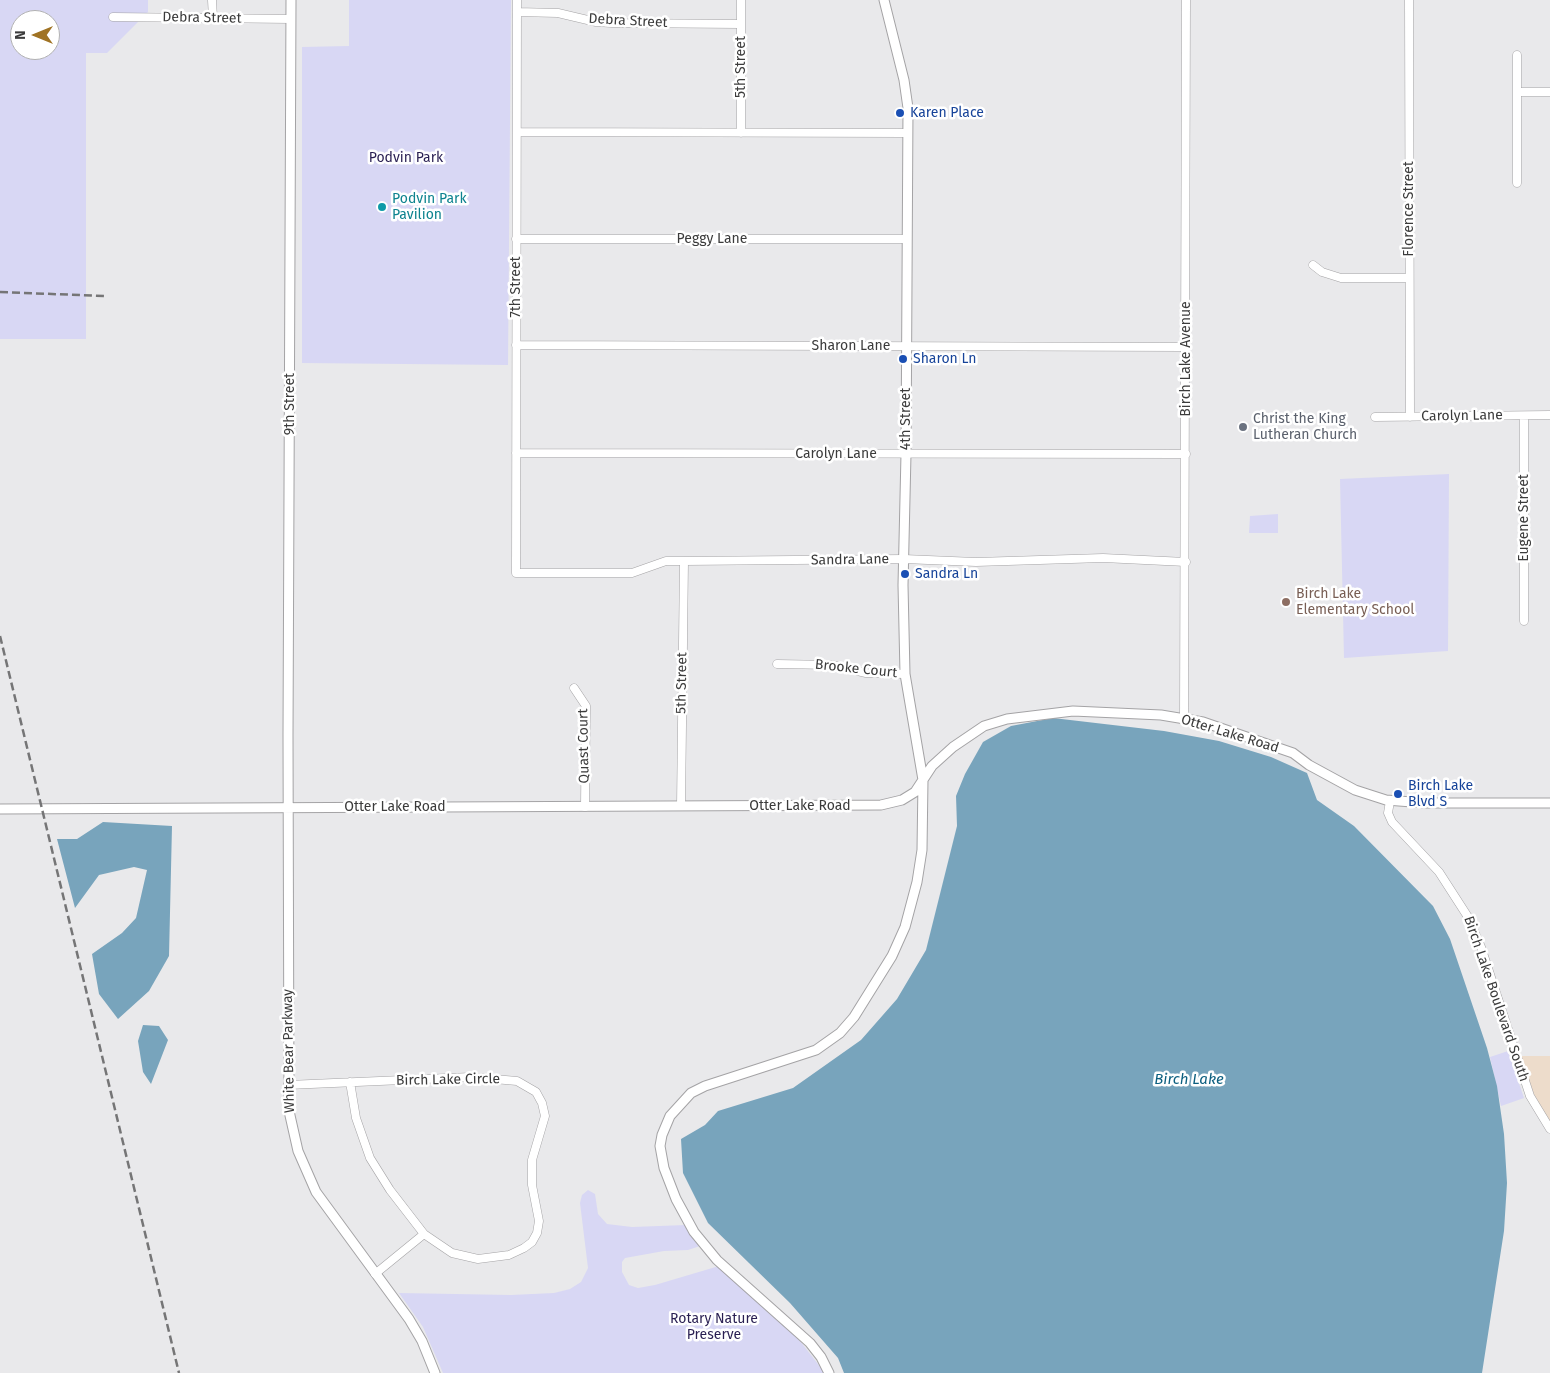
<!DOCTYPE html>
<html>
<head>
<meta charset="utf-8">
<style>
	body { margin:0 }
	#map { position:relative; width:1550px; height:1373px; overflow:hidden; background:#e9e9eb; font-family:"Fira Sans",sans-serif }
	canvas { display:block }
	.north { position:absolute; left:10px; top:10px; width:50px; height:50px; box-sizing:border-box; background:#fff; border:1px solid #b1b1b1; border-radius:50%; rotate:270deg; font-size:14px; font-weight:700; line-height:20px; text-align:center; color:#3b3b3b }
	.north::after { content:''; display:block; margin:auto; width:18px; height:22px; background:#a07324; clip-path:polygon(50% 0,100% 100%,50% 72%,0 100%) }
</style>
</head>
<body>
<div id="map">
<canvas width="1550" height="1373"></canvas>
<div class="north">N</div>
</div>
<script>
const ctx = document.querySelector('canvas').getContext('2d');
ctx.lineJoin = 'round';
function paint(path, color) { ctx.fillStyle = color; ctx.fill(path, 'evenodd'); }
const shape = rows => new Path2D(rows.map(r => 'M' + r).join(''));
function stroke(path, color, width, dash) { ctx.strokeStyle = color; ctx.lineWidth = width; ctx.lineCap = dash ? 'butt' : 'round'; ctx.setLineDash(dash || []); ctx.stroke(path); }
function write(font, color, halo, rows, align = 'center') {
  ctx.font = font + ' "Fira Sans",sans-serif'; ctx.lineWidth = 5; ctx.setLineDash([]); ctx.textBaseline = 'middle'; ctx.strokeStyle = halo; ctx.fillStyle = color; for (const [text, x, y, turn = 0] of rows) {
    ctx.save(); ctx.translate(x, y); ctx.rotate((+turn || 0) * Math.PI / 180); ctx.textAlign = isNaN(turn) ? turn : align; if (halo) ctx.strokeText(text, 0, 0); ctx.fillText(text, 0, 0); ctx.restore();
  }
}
paint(shape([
	[1520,1056,1550,1056,1550,1123,1534,1095]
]), '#eddccb');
paint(shape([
	[0,0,148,0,148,12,107,53,86,53,86,339,0,339],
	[20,20,50,20,50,50,20,50],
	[349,0,511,0,508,365,302,363,302,47,349,46],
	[1449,474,1448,651,1344,658,1340,479],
	[1278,514,1278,533,1249,533,1250,516],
	[1508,1051,1524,1098,1501,1106,1490,1057],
	[588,1190,595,1194,598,1214,607,1224,632,1227,686,1225,700,1246,688,1250,664,1251,625,1258,622,1262,622,1272,629,1285,638,1288,655,1285,719,1266,800,1341,825,1373,443,1373,423,1327,399,1293,511,1295,554,1293,570,1289,581,1282,588,1268,580,1203,582,1195]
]), '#d8d7f4');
paint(shape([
	[1053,718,1164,731,1219,741,1271,757,1307,773,1317,800,1354,826,1433,906,1450,939,1487,1048,1497,1086,1504,1134,1507,1183,1504,1231,1482,1373,844,1373,838,1358,790,1303,708,1223,683,1173,681,1139,705,1125,718,1111,793,1088,861,1040,897,999,926,950,957,826,956,796,965,774,983,742,1011,726],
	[103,822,172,826,169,956,149,991,118,1019,99,994,92,954,122,933,136,918,147,870,134,867,99,875,75,908,57,839,77,839],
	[143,1025,159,1026,168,1040,151,1084,143,1072,138,1041]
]), '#78a4bc');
const minor = shape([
	[212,0,213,18],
	[517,0,516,573,632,573,666,561,684,561,904,559,976,562,1103,558,1186,562],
	[1409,0,1410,417],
	[517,12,558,13,596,22,612,23,741,24],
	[113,17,291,19],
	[1517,55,1517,183],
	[1517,92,1550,92],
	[517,132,908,133],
	[741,133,741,0],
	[516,239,907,239],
	[1313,265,1322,272,1341,278,1409,278],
	[516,345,1186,347],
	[1524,416,1524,621],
	[1375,417,1550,415],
	[516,453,1186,454],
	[777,664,832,665,866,673,905,674],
	[574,688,586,706,585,807],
	[1184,718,1186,0],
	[1390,801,1388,813,1392,822,1439,872,1468,917,1481,947,1530,1096,1550,1129],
	[681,806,684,561],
	[350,1082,356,1118,370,1158,390,1190,424,1234,375,1274],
	[288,1085,471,1077,517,1081,536,1092,542,1103,545,1116,532,1160,532,1185,539,1221,537,1233,532,1242,524,1248,509,1255,478,1259,452,1253,424,1234]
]);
const tertiary = shape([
	[291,0,288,734,289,1111,298,1151,316,1192,409,1319,422,1341,435,1373],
	[0,809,881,805,902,800,915,792,932,766,953,747,984,726,1007,719,1073,711,1161,715,1203,722,1293,753,1309,765,1355,790,1386,800,1425,803,1550,803],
	[829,1373,821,1357,810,1343,717,1260,694,1232,676,1199,664,1168,660,1146,662,1135,670,1116,691,1093,705,1086,816,1050,840,1033,854,1017,892,956,905,927,917,882,922,850,923,780,905,674,903,585,906,454,908,108,904,80,884,0]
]);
stroke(minor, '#a4a3a5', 9);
stroke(tertiary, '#a4a3a5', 11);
stroke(minor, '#fff', 8);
stroke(tertiary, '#fff', 9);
stroke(shape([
	[0,292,104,296],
	[0,636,179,1373]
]), '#757576', 2.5, [8, 4]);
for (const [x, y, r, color] of [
	[900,113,5,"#1a4fb4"],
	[382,207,5,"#0f9aa8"],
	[903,359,5,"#1a4fb4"],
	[1243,427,5,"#6b7280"],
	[905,574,5,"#1a4fb4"],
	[1286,602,5,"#8d6e63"],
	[1398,794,5,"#1a4fb4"]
]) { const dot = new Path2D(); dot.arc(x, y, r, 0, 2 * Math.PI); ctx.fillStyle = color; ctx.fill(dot); stroke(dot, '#fff', 2); }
write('14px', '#3b3b3b', '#fff', [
	["Debra Street",202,18,1],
	["Debra Street",628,21,3],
	["5th Street",741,67,-90],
	["Florence Street",1409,209,-90],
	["Peggy Lane",712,239],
	["7th Street",516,287,-90],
	["Sharon Lane",851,346],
	["Birch Lake Avenue",1186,359,-90],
	["9th Street",290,404,-90],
	["Carolyn Lane",1462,416,-1],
	["4th Street",906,419,-90],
	["Carolyn Lane",836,454],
	["Eugene Street",1524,518,-90],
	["Sandra Lane",850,560,-1],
	["Brooke Court",856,669,6],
	["5th Street",682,683,-89],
	["Otter Lake Road",1230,734,17],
	["Quast Court",584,746,-91],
	["Otter Lake Road",800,806],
	["Otter Lake Road",395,807],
	["Birch Lake Boulevard South",1496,999,71],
	["White Bear Parkway",289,1051,-91],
	["Birch Lake Circle",448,1080,-1]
]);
write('14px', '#164399', '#fff', [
	["Karen Place",910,113],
	["Sharon Ln",913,359],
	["Sandra Ln",915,574],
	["Birch Lake",1408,786],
	["Blvd S",1408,802]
], 'left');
write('14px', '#291f52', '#fff', [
	["Podvin Park",406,158],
	["Rotary Nature",714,1319],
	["Preserve",714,1335]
]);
write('14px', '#0d838f', '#fff', [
	["Podvin Park",392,199],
	["Pavilion",392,215]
], 'left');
write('14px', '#5b616d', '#fff', [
	["Christ the King",1253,419],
	["Lutheran Church",1253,435]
], 'left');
write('14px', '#785e54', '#fff', [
	["Birch Lake",1296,594],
	["Elementary School",1296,610]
], 'left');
write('italic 15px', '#0b5e7f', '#fff', [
	["Birch Lake",1189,1080]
]);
</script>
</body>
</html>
